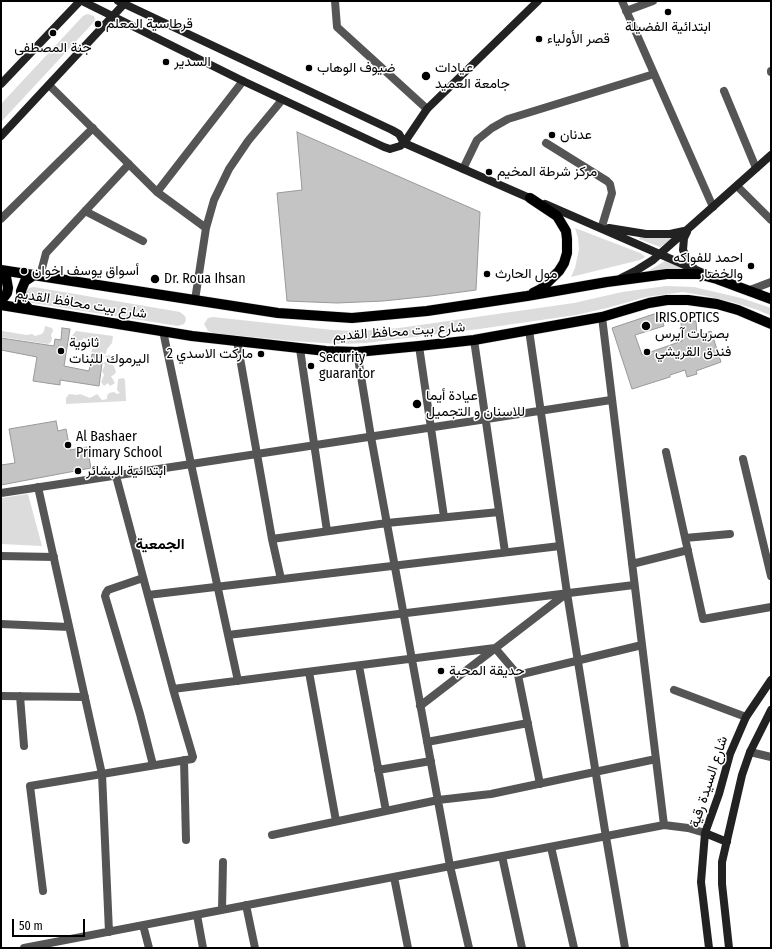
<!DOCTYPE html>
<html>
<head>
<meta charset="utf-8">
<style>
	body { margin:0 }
	#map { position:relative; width:772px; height:949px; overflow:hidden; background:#fff; font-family:"Fira Sans Condensed",sans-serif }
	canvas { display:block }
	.frame { position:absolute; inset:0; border:2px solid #000; pointer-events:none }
	.scale { position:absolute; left:12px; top:919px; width:73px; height:18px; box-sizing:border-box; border:2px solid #000; border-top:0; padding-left:5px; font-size:12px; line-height:14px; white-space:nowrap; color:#000; -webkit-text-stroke:3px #fff; paint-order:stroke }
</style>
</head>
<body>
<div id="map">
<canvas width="772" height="949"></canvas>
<div class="frame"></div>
<div class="scale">50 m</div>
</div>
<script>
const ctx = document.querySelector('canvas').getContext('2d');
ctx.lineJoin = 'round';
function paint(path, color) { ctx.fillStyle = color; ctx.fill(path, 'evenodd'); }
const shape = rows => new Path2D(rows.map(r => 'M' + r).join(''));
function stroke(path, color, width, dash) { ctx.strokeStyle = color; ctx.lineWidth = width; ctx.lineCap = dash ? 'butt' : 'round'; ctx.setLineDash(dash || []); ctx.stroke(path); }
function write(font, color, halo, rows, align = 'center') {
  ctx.font = font + ' "Fira Sans Condensed",Vazirmatn,sans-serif'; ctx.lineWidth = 3; ctx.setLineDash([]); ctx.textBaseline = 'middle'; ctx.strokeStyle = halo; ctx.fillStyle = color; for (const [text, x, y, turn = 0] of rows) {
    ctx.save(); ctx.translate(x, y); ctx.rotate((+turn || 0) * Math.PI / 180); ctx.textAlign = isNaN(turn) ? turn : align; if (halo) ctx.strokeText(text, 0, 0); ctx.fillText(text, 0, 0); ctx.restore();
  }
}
paint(shape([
	[87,14,94,16,95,20,93,23,1,122,1,104,83,16],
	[575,228,640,253,645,257,640,260,571,277,575,268,579,249,578,238],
	[640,237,671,238,672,239,660,247,639,239],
	[665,261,691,270,640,275,650,270],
	[666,286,694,287,741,298,771,308,771,316,758,310,732,302,706,296,683,292,646,297,607,308,576,315,479,329,366,343,339,344,293,341,213,333,208,331,204,324,208,318,213,317,333,330,359,331,399,328,574,303,622,292],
	[34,287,180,312,185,316,186,320,184,324,178,326,33,303,30,302,26,299,25,292,29,288],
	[45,326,52,328,53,331,51,335,52,338,51,342,48,344,1,337,2,331,27,335,32,334,35,336,42,334,44,331],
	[76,331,113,336,112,343,107,349,106,354,91,352,94,345,89,341,84,338,82,340,76,341,72,336],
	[109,355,113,358,111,363,114,366,116,372,114,375,111,376,115,383,110,386,108,383,104,386,101,382,104,375,102,371,105,365,103,363,107,361,105,356],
	[123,378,125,380,126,401,66,404,66,398,69,394,77,395,80,394,90,398,97,394,102,400,107,399,107,396,109,393,114,392,117,394,120,393,117,390,118,379],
	[28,494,42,546,1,544,1,498]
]), '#dcdcdc');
const building = shape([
	[297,132,480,212,476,290,431,296,383,301,337,303,287,301,277,193,302,190,297,132],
	[660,312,664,326,635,335,642,355,682,341,681,322,696,321,697,336,711,331,721,362,696,371,697,374,687,377,685,370,670,375,670,377,632,389,612,328,660,312],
	[62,328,70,329,64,366,89,371,92,354,103,356,99,386,60,380,60,385,33,381,37,357,1,350,1,338,54,346,55,339,61,340,62,328],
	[56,421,58,431,66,429,70,450,87,447,91,468,1,485,1,465,15,463,9,429,56,421]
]);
paint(building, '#c4c4c4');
stroke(building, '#999', 1);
const primary = shape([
	[530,198,557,216,566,231,567,239,567,253,564,263,559,271,541,289,533,293],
	[1,270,278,313,352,318,427,311,527,296,607,282,667,274,698,274,717,279,771,299],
	[1,272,6,277,8,288,7,293,1,301],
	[1,305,192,336,326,351,357,352,419,346,474,340,602,317,649,303,667,300,688,300,717,304,738,310,771,324],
	[29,309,22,301,21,291,25,281,34,275]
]);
stroke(primary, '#dbdbdb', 11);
stroke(shape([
	[335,1,337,27,427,109],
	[622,1,713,207],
	[626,11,653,1],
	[771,71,771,72],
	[49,85,157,192,206,228],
	[724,91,756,168],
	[546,143,607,181,610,184,612,193,602,226],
	[463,169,477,140,492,128,508,119,654,74],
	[737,186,771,220],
	[157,192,243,81],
	[85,211,143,241],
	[1,219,93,128],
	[40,276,46,253,129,164],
	[750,290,771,282],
	[195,300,206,228,214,200,229,169,248,141,282,100],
	[602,317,664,825],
	[529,330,567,593,606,837,625,948],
	[163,331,191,464,238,681],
	[474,340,505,552],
	[237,341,272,539],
	[419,346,444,517],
	[300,349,327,531],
	[357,352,371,437,450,866,469,948],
	[666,452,703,619,771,607],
	[743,459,771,576],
	[38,487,102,774,109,932],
	[1,493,611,400],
	[685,538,730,534],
	[1,556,54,557],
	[632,564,688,550],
	[143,578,108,590,106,593,105,596,140,714,153,765],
	[281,579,272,539,387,523,499,512],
	[148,595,560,546],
	[1,624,69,627],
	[228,635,634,585],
	[359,666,386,811],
	[309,672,336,821],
	[518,675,642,645],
	[173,689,495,648,518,675,540,784],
	[674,690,746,717],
	[1,696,85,697],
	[20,696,24,746],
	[420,706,567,593],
	[427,742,528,723],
	[750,752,771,757],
	[184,760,186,840],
	[378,770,431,761],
	[272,835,438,800,491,794,656,759],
	[551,847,574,948],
	[502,856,522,948],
	[394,877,408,948],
	[43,891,30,786,192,759,193,757,173,689,116,476],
	[246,905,255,948],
	[222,910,223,862],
	[197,915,203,948],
	[143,925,149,948],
	[24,948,664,825,688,828,705,833]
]), '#555', 8);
stroke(shape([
	[82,1,243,81,384,147,390,149,400,146,404,143,427,109,538,1],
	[118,1,392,130,399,134,404,143,534,200],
	[1,84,80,1],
	[1,136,124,4],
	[545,204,703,273],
	[609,228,646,234,670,234,684,231],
	[687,232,684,238,683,250,688,261,693,267],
	[621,278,637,270,653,260,771,155],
	[705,833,727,842],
	[709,948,701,882,705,833,719,794,730,754,746,717,771,680],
	[729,948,722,884,722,862,742,775,750,752,771,710]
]), '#222', 8);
stroke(primary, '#000', 10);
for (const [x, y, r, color] of [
	[668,12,4,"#000"],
	[98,24,4,"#000"],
	[53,33,4,"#000"],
	[539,39,4,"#000"],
	[166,62,4,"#000"],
	[309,68,4,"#000"],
	[426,76,5,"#000"],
	[552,135,4,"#000"],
	[489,172,4,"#000"],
	[751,266,4,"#000"],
	[24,271,4,"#000"],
	[487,274,4,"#000"],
	[155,279,5,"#000"],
	[646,326,5,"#000"],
	[61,351,4,"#000"],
	[647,352,4,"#000"],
	[261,354,4,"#000"],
	[311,366,4,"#000"],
	[417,404,5,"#000"],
	[68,445,4,"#000"],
	[78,471,4,"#000"],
	[441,671,4,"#000"]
]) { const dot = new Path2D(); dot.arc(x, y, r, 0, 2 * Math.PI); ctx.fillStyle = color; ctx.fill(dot); stroke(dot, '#fff', 1.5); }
write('14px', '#000', '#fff', [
	["قرطاسية المعلم",106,24],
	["ابتدائية الفضيلة",668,27,"center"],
	["قصر الأولياء",547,39],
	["جنة المصطفى",53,48,"center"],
	["السدير",174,62],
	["ضيوف الوهاب",317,68],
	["عيادات",435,68],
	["جامعة العميد",435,84],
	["عدنان",560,135],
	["مركز شرطة المخيم",497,172],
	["احمد للفواكه",743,258,"right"],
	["والخضار",743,274,"right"],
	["أسواق يوسف اخوان",32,271],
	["مول الحارث",495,274],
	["Dr. Roua Ihsan",164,279],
	["IRIS.OPTICS",655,318],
	["بصريات آيرس",655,334],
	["ثانوية",69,343],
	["اليرموك للبنات",69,359],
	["فندق القريشي",655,352],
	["ماركت الاسدي 2",253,354,"right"],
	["Security",319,358],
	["guarantor",319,374],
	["عيادة أيما",426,396],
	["للاسنان و التجميل",426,412],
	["Al Bashaer",76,437],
	["Primary School",76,453],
	["ابتدائية البشائر",86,471],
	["حديقة المحبة",449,671]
], 'left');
write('14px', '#000', '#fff', [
	["شارع بيت محافظ القديم",81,304,9],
	["شارع بيت محافظ القديم",399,332,-4],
	["شارع السيدة رقية",709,782,-72]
]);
write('bold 15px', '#000', '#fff', [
	["الجمعية",160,545]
]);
</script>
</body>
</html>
